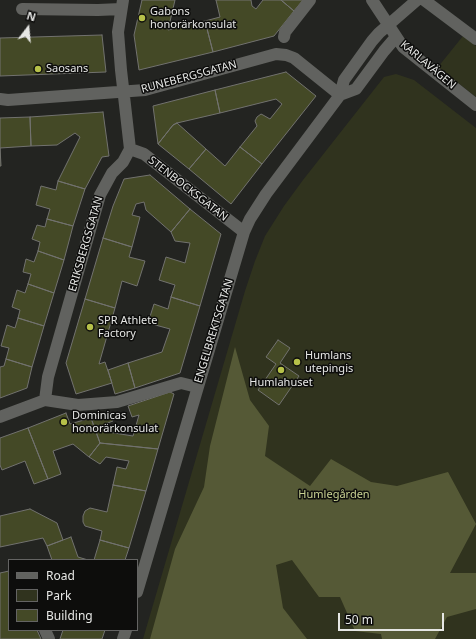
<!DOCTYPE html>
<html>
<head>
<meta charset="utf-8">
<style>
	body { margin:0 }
	#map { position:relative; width:476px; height:639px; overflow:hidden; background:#232421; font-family:"Noto Sans",sans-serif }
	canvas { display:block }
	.legend { position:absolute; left:8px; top:559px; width:130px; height:72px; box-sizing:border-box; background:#0d0d0c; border:1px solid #646463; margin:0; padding:5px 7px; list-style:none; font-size:12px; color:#e6e7e5 }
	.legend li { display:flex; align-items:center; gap:8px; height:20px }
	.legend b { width:20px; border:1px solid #646463 }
	.north { position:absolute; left:8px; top:8px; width:40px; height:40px; -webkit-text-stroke:3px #0d0d0c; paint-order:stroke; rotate:16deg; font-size:11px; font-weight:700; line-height:16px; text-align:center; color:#e6e7e5 }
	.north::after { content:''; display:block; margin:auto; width:14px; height:18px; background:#e6e7e5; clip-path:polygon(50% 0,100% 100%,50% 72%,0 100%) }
	.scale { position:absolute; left:338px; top:613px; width:106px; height:18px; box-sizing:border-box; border:2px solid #e6e7e5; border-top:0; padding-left:5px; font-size:12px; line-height:14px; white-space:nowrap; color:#e6e7e5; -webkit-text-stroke:3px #0d0d0c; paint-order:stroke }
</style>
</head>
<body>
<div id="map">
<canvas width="476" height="639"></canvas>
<ul class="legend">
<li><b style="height:5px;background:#61625f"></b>Road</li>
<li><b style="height:11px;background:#30331e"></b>Park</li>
<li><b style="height:11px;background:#444926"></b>Building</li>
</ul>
<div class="north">N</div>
<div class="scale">50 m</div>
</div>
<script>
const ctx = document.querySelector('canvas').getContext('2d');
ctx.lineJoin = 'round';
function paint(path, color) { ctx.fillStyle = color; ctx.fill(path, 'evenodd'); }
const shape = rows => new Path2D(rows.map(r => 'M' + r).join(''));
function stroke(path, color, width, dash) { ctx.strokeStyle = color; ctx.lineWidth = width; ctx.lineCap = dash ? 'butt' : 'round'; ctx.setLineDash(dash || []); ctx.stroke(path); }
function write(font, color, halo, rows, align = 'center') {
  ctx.font = font + ' "Noto Sans",sans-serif'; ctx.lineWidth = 3; ctx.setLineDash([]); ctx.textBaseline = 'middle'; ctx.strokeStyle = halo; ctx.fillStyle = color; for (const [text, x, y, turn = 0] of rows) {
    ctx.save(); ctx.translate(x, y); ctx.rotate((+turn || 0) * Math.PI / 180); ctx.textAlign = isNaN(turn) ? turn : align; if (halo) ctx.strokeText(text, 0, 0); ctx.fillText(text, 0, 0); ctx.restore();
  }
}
paint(shape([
	[463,36,476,46,476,97,438,67],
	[396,74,414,80,476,128,476,639,143,639,245,291,255,261,265,236,284,206,303,180,384,77]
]), '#30331e');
paint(shape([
	[235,347,250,400,269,426,265,456,310,486,331,459,371,482,397,486,448,472,476,524,450,573,476,573,476,609,447,617,435,639,382,639,381,634,355,631,340,597,319,597,292,560,276,565,283,608,307,639,150,639,175,549,204,487,210,446]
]), '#555936');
const building = shape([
	[142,0,175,0,168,30,205,21,213,52,139,70,134,35,142,0],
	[216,0,251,0,252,6,256,9,263,0,281,0,294,11,274,36,213,52,205,21,220,17,216,0],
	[281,0,303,0,294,11,281,0],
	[102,35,106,72,0,76,0,38,102,35],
	[286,72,316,96,262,164,240,147,257,126,255,121,257,117,261,114,263,115,270,119,282,104,276,99,220,113,215,90,286,72],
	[215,90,220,113,177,123,173,125,158,144,153,106,215,90],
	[103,112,109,156,102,157,85,189,58,181,80,137,75,133,57,145,31,146,30,117,103,112],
	[30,117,31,146,0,148,1,166,0,166,0,118,30,117],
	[177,123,206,149,189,169,158,144,173,125,177,123],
	[240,147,262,164,231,204,189,169,206,149,225,166,240,147],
	[150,175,190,209,171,232,146,210,144,202,136,204,132,215,140,217,132,247,103,238,113,206,124,179,150,175],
	[58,181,85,189,73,226,47,219,50,209,36,205,41,186,56,190,58,181],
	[190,209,221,234,200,306,171,297,175,285,159,280,166,257,185,263,190,243,175,241,171,232,190,209],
	[47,219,73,226,64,260,38,251,40,242,32,239,37,225,45,227,47,219],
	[103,238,132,247,129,257,145,261,137,286,122,281,115,308,85,299,103,238],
	[38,251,64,260,54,293,28,284,31,274,23,272,26,259,34,262,38,251],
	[28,284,54,293,44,326,18,318,20,310,12,307,17,290,25,293,28,284],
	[171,297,200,306,180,373,135,388,128,363,162,352,170,329,148,323,154,304,168,309,171,297],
	[85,299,115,308,99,364,105,362,112,383,76,394,66,363,85,299],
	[18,318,44,326,32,367,6,359,9,348,1,346,7,325,15,328,18,318],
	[278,340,290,348,280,363,299,376,279,405,258,390,276,364,266,357,278,340],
	[6,359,32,367,27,388,0,398,0,367,4,366,6,359],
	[128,363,135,388,115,394,108,370,128,363],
	[170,392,174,394,158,449,100,443,91,418,110,412,113,421,105,424,108,432,133,436,139,415,132,417,128,406,170,392],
	[66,413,70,424,91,418,100,443,89,457,73,444,53,451,61,474,48,479,28,428,66,413],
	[28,428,48,479,34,484,25,461,2,470,0,465,0,438,28,428],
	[100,443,158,449,146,491,113,485,117,467,126,469,129,461,106,457,100,464,89,457,100,443],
	[113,485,146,491,129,548,100,540,102,531,85,526,83,522,83,516,85,511,90,508,107,512,113,485],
	[30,509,57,523,63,540,47,546,43,538,0,547,0,516,30,509],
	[71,537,78,557,88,560,52,560,47,546,71,537],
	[100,540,129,548,125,560,94,560,100,540],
	[9,571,9,630,37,630,41,639,0,639,0,573,9,571],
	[63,630,105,630,102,639,60,639,63,630]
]);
paint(building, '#444926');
stroke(building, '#72726f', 1);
stroke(shape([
	[372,0,403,47,476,105],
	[424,0,476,39],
	[22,9,98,10,121,9],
	[284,37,285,32,310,0],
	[340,95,356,89,384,51,396,37],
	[0,99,8,100,145,90,276,54,286,55,294,58,340,95],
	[130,149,144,154,244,232],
	[45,400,78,405,117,402,181,383,197,387],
	[0,417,45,400,48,377,100,195,112,173,123,162,130,149,121,70,118,32,123,0],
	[137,592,244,232,250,219,266,194,340,95,344,80,372,41,379,33,417,0],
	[45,630,49,639],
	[123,639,126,630]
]), '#61625f', 12);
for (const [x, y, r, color] of [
	[142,18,4,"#b6c149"],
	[38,69,4,"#b6c149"],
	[90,327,4,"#b6c149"],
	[297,362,4,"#b6c149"],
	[281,370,4,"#b6c149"],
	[64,422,4,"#b6c149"]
]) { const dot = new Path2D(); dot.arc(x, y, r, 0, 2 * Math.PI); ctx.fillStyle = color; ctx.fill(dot); stroke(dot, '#0d0d0c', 1.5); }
write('11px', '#e6e7e5', '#0d0d0c', [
	["Gabons",150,12],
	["honorärkonsulat",150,25],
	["Saosans",46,69],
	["SPR Athlete",98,321],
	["Factory",98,334],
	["Humlans",305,356],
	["utepingis",305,369],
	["Humlahuset",281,383,"center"],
	["Dominicas",72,416],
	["honorärkonsulat",72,429]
], 'left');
write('11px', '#e6e7e5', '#0d0d0c', [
	["KARLAVÄGEN",428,65,40],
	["RUNEBERGSGATAN",189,77,-15],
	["STENBOCKSGATAN",188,189,38],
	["ERIKSBERGSGATAN",86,244,-74],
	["ENGELBREKTSGATAN",214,331,-73]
]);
write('11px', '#cad393', '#0d0d0c', [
	["Humlegården",334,495]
]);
</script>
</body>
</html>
